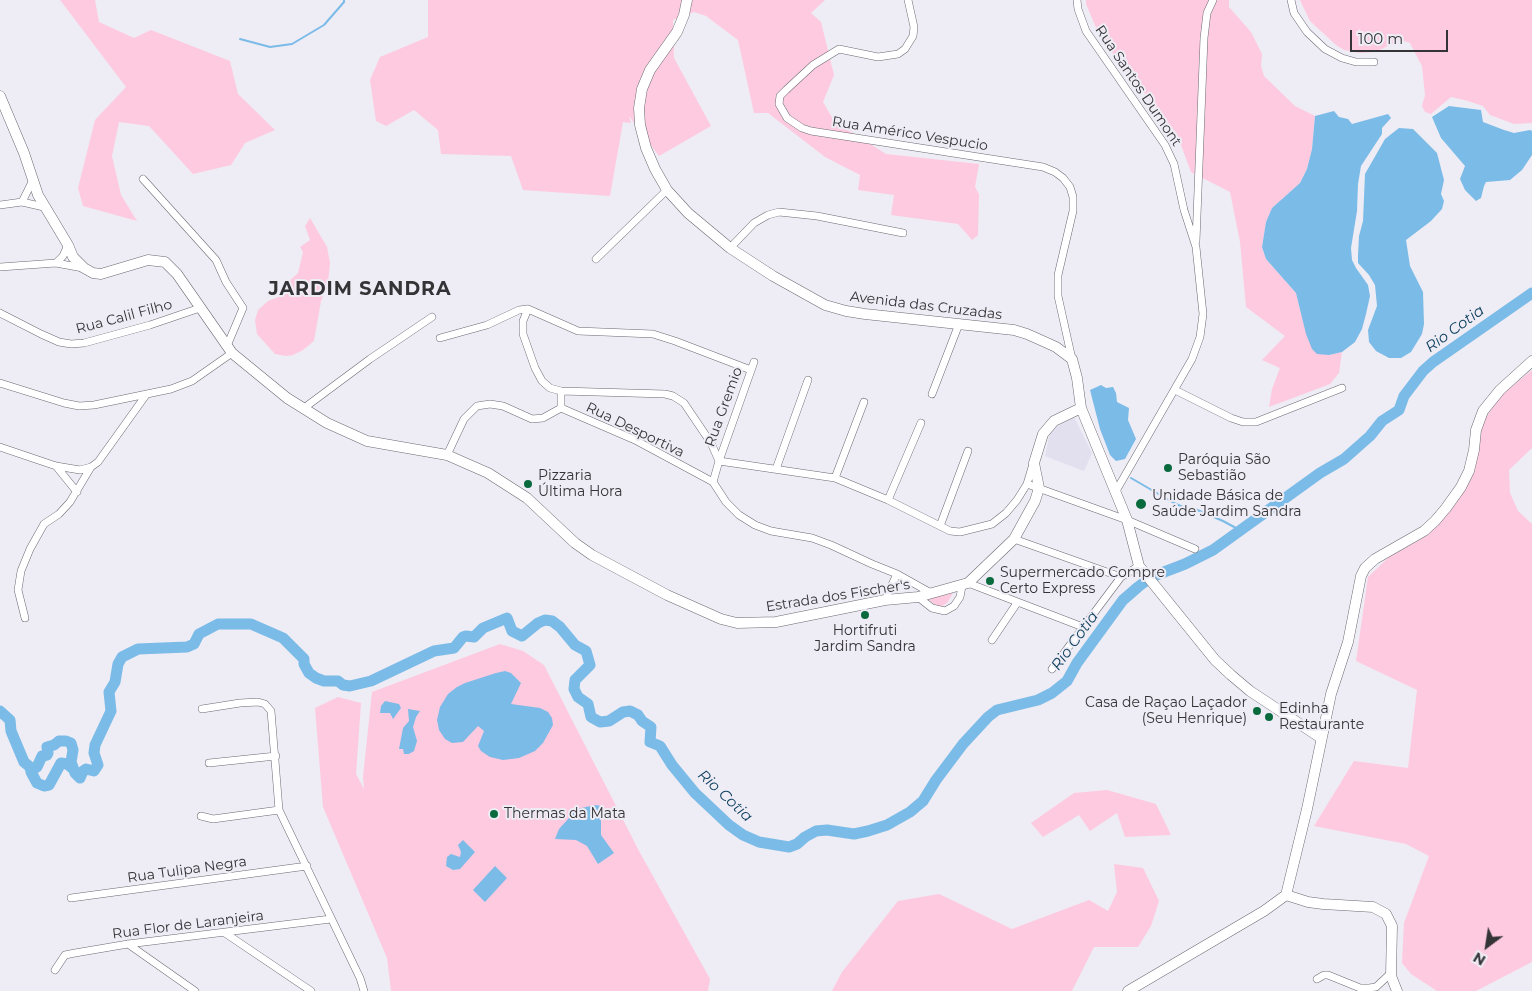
<!DOCTYPE html>
<html>
<head>
<meta charset="utf-8">
<style>
	body { margin:0 }
	#map { position:relative; width:1532px; height:991px; overflow:hidden; background:#eeecf5; font-family:Montserrat,sans-serif }
	canvas { display:block }
	.north { position:absolute; left:1462px; top:921px; width:50px; height:50px; -webkit-text-stroke:4px #eeecf5; paint-order:stroke; rotate:211deg; font-size:14px; font-weight:700; line-height:20px; text-align:center; color:#343336 }
	.north::after { content:''; display:block; margin:auto; width:18px; height:22px; background:#343336; clip-path:polygon(50% 0,100% 100%,50% 72%,0 100%) }
	.scale { position:absolute; left:1350px; top:30px; width:98px; height:22px; box-sizing:border-box; border:2px solid #343336; border-top:0; padding-left:6px; font-size:15px; line-height:18px; white-space:nowrap; color:#343336; -webkit-text-stroke:4px #eeecf5; paint-order:stroke }
</style>
</head>
<body>
<div id="map">
<canvas width="1532" height="991"></canvas>
<div class="north">N</div>
<div class="scale">100 m</div>
</div>
<script>
const ctx = document.querySelector('canvas').getContext('2d');
ctx.lineJoin = 'round';
function paint(path, color) { ctx.fillStyle = color; ctx.fill(path, 'evenodd'); }
const shape = rows => new Path2D(rows.map(r => 'M' + r).join(''));
function stroke(path, color, width, dash) { ctx.strokeStyle = color; ctx.lineWidth = width; ctx.lineCap = dash ? 'butt' : 'round'; ctx.setLineDash(dash || []); ctx.stroke(path); }
function write(font, color, halo, rows, align = 'center') {
  ctx.font = font + ' Montserrat,sans-serif'; ctx.lineWidth = 4; ctx.setLineDash([]); ctx.textBaseline = 'middle'; ctx.strokeStyle = halo; ctx.fillStyle = color; for (const [text, x, y, turn = 0] of rows) {
    ctx.save(); ctx.translate(x, y); ctx.rotate((+turn || 0) * Math.PI / 180); ctx.textAlign = isNaN(turn) ? turn : align; if (halo) ctx.strokeText(text, 0, 0); ctx.fillText(text, 0, 0); ctx.restore();
  }
}
paint(shape([
	[1074,417,1092,453,1084,471,1045,456,1050,433,1058,426]
]), '#e2dfef');
paint(shape([
	[60,0,95,0,99,22,134,38,151,30,230,61,238,94,275,130,245,143,231,165,193,174,149,126,119,122,112,156,121,195,137,221,83,206,78,188,95,120,126,87],
	[428,0,825,0,811,13,821,22,834,75,823,102,834,121,886,154,979,164,975,187,979,194,978,235,972,240,958,224,891,215,894,195,858,190,860,175,825,157,768,113,754,113,738,40,706,16,694,12,673,20,674,58,711,126,659,156,629,116,631,123,623,122,610,196,523,190,511,156,441,154,438,130,414,110,386,126,376,121,370,80,380,57,428,37],
	[1086,0,1229,0,1229,7,1251,32,1262,54,1261,66,1264,76,1295,106,1315,116,1312,149,1307,169,1300,183,1272,208,1266,222,1262,247,1266,259,1296,293,1306,332,1329,355,1342,352,1339,373,1330,384,1269,407,1272,389,1280,368,1262,360,1285,336,1246,307,1240,242,1230,192,1191,172,1177,134,1100,37,1086,4],
	[1300,0,1532,0,1532,123,1514,124,1490,115,1483,106,1468,101,1451,97,1431,114,1425,112,1422,106,1425,95,1422,66,1410,43,1401,40,1375,52,1360,53,1344,50,1336,45,1310,21],
	[310,218,327,247,330,263,328,283,321,301,314,341,303,350,293,355,286,356,275,354,257,334,255,320,258,310,268,301,284,295,282,288,298,273,303,252,300,247,310,240,305,226],
	[1532,370,1532,448,1509,470,1510,493,1518,511,1532,524,1532,962,1476,991,1437,991,1411,974,1402,963,1404,923,1429,856,1406,844,1314,826,1354,761,1408,768,1417,690,1356,661,1368,577,1389,557,1428,535,1466,487,1483,423,1497,399],
	[953,593,947,603,942,606,937,606,928,599],
	[500,644,523,651,544,665,639,851,710,979,708,991,391,991,387,958,323,807,315,708,338,697,361,703,356,774,364,789,363,777,372,692],
	[1107,790,1156,804,1171,835,1125,837,1117,813,1090,831,1079,815,1043,837,1031,823,1074,793],
	[1114,864,1143,868,1159,901,1151,926,1138,947,1094,947,1072,991,832,991,842,972,898,901,939,894,1012,929,1089,900,1108,911,1117,892]
]), '#fecae0');
paint(shape([
	[1449,106,1481,110,1483,122,1504,130,1514,133,1530,130,1532,131,1532,155,1522,170,1510,180,1486,182,1484,186,1481,198,1476,201,1465,190,1460,179,1465,166,1441,138,1432,117],
	[1334,111,1339,117,1348,119,1352,124,1388,114,1391,118,1382,128,1382,134,1361,166,1358,184,1357,211,1351,248,1352,260,1356,268,1368,285,1370,296,1366,314,1362,329,1355,342,1342,352,1329,355,1317,354,1312,349,1306,334,1296,293,1266,259,1262,247,1266,222,1272,208,1300,183,1307,169,1312,149,1315,116],
	[1399,128,1413,129,1437,153,1444,180,1441,194,1444,201,1442,209,1431,221,1406,240,1410,266,1423,292,1424,324,1422,334,1411,352,1401,358,1389,358,1376,351,1369,342,1368,330,1377,306,1375,285,1369,275,1358,263,1358,255,1359,236,1363,221,1365,174,1385,139],
	[1101,385,1106,388,1113,387,1116,393,1117,402,1129,408,1128,420,1136,439,1125,459,1116,461,1110,455,1100,429,1090,390],
	[505,671,511,673,521,683,511,704,540,708,548,712,552,718,553,725,543,743,535,751,519,758,503,760,490,757,481,751,478,746,484,731,478,726,463,742,452,743,445,739,439,730,437,720,440,707,448,694,457,687,465,683,496,673],
	[385,701,399,704,401,708,393,719,390,713,380,713,381,706],
	[408,709,420,711,416,717,413,727,417,741,414,751,409,754,404,754,403,749,399,749,403,728,409,721],
	[595,805,602,806,599,815,601,821,601,835,614,853,598,864,587,846,576,840,555,839,559,829,577,809],
	[463,840,475,852,460,869,453,870,446,866,447,857,451,854,460,857,461,852,458,845],
	[495,866,507,878,485,902,473,890]
]), '#7bbbe7');
stroke(shape([
	[240,39,270,47,292,44,324,25,344,2,344,0],
	[1131,478,1174,503,1185,508,1195,509,1223,521,1236,528,1237,532]
]), '#7bbbe7', 2);
stroke(shape([
	[0,711,10,720,11,731,24,762,30,767,31,772,37,783,44,786,49,785,61,763,67,764,72,768],
	[30,767,34,769,37,767,42,756,47,755,48,753,47,747,54,745,59,741,66,741,71,743,73,750,71,762,75,773,80,778,83,771,86,769,94,771,98,765,94,753,95,745,111,711,109,692,115,682,118,664,122,657,138,649,187,647,194,644,199,634,218,624,251,624,283,638,304,659,304,664,309,673,316,678,324,681,338,681,343,685,350,686,371,681,434,651,454,648,463,637,466,636,474,637,483,628,507,618,512,631,522,636,538,623,545,620,552,621,560,627,575,645,586,651,590,665,575,680,574,689,578,697,588,704,591,717,600,722,609,721,623,712,630,711,638,715,642,721,651,727,650,742,660,746,672,765,695,793,729,825,743,835,759,842,789,847,797,844,805,837,816,831,827,830,854,834,868,831,887,825,910,812,923,801,936,780,963,744,988,717,997,710,1038,700,1052,693,1067,681,1077,663,1112,615,1123,600,1138,587,1151,577,1185,564,1213,550,1320,473,1344,459,1370,436,1382,421,1399,410,1404,396,1423,371,1433,362,1532,293]
]), '#7bbbe7', 11);
const street = shape([
	[908,0,914,27,913,36,905,49,898,54,878,57,839,49,813,65,786,90,780,96,779,104,787,118,802,128,811,131,1043,167,1055,172,1063,178,1070,187,1073,197,1073,211,1058,275,1058,296,1072,359],
	[1077,0,1078,9,1086,31,1165,145,1174,164,1184,210,1196,247,1203,314,1200,337,1192,359,1116,491],
	[1291,0,1294,13,1307,32,1325,49,1342,58,1356,62,1374,62],
	[143,179,216,260,226,282,243,308,227,346],
	[22,202,32,182],
	[0,205,22,202,44,207],
	[1196,241,1204,38,1207,13,1213,0],
	[68,245,63,256,56,263,83,268],
	[730,248,754,223,768,215,779,212,817,216,903,233],
	[596,259,667,190],
	[0,267,56,263],
	[528,309,523,321,523,334,535,368,542,381,550,388,561,391,665,394,673,396,684,403,711,443,719,461,835,478,888,500,950,531,960,532,992,524,1006,513,1017,500,1027,484,1033,464],
	[0,313,41,334,59,342,71,344,84,343,150,325,200,308],
	[440,338,487,325,519,310,528,309,578,331,653,334,675,341,751,370],
	[754,362,719,461,713,482,726,502,739,515,755,525,771,531,812,538,831,545,872,564,897,574,931,593],
	[0,383,64,403,79,406,94,405,171,389,192,381,232,353],
	[1175,390,1231,418,1243,422,1256,422,1342,388],
	[561,391,561,408,635,440,713,482],
	[932,394,959,324],
	[304,408,370,359,432,317],
	[0,447,56,466,80,470,91,467,98,462,146,395],
	[447,455,464,419,477,406,490,404,503,406,532,419,543,418,561,408],
	[56,466,77,492],
	[776,469,808,380],
	[835,478,864,402],
	[1027,484,1127,520,1195,549],
	[888,500,921,423],
	[940,526,968,451],
	[1014,539,1121,577],
	[968,583,1083,627],
	[918,597,932,608,945,611,954,606,960,597,962,586],
	[885,600,897,574],
	[25,618,18,590,21,571,30,549,44,524,59,514,70,502,91,467],
	[992,640,1017,603],
	[1052,669,1121,577,1139,566],
	[202,709,240,703,258,702,265,704,271,711,279,810,360,978,364,991],
	[209,763,276,756],
	[201,816,213,819,279,810],
	[71,898,307,866],
	[225,933,311,991],
	[128,944,195,991],
	[55,970,65,955,75,953,128,944,331,919],
	[1317,979,1324,975,1328,975,1360,988,1369,988,1376,987,1391,973]
]);
const secondary = shape([
	[687,0,684,15,677,32,650,70,642,89,639,108,640,125,646,148,655,169,667,190,688,213,730,248,773,276,825,305,846,311,865,314,1014,330,1027,334,1045,342,1056,347,1072,359,1077,378,1081,408],
	[0,96,24,153,38,195,68,245,73,257,84,268,93,273,101,274,148,260,165,262,177,274,232,353,287,398,327,423,367,441,447,455,488,473,527,498,575,543,592,555,667,595,721,619,737,623,776,622,885,600,918,597,968,583,1014,539,1035,501,1039,488,1034,463,1043,434,1054,421,1081,408,1127,520,1139,566,1215,660,1231,675,1250,691,1321,738],
	[1286,895,1308,902,1323,904,1373,907,1386,914,1392,926,1391,976,1397,991],
	[1128,991,1264,911,1286,895,1307,809,1331,694,1348,642,1361,576,1365,568,1375,559,1424,531,1435,521,1446,508,1461,487,1469,471,1474,450,1476,430,1483,411,1500,390,1532,361]
]);
stroke(street, '#6b6971', 8);
stroke(secondary, '#6b6971', 11);
stroke(street, '#fff', 7);
stroke(secondary, '#fff', 10);
for (const [x, y, r, color] of [
	[1168,468,5,"#096a3e"],
	[528,484,5,"#096a3e"],
	[1141,504,6,"#096a3e"],
	[990,581,5,"#096a3e"],
	[865,615,5,"#096a3e"],
	[1257,711,5,"#096a3e"],
	[1269,717,5,"#096a3e"],
	[494,814,5,"#096a3e"]
]) { const dot = new Path2D(); dot.arc(x, y, r, 0, 2 * Math.PI); ctx.fillStyle = color; ctx.fill(dot); stroke(dot, '#eeecf5', 2); }
write('14px', '#343336', '#eeecf5', [
	["Rua Santos Dumont",1138,86,56],
	["Rua Américo Vespucio",910,134,9],
	["Avenida das Cruzadas",926,306,7],
	["Rua Calil Filho",124,317,-15],
	["Rua Gremio",724,407,-70],
	["Rua Desportiva",635,430,26],
	["Estrada dos Fischer's",838,596,-9],
	["Rua Tulipa Negra",187,870,-8],
	["Rua Flor de Laranjeira",188,925,-7]
]);
write('14px', '#343336', '#eeecf5', [
	["Paróquia São",1178,460],
	["Sebastião",1178,476],
	["Pizzaria",538,476],
	["Última Hora",538,492],
	["Unidade Básica de",1152,496],
	["Saúde Jardim Sandra",1152,512],
	["Supermercado Compre",1000,573],
	["Certo Express",1000,589],
	["Hortifruti",865,631,"center"],
	["Jardim Sandra",865,647,"center"],
	["Casa de Raçao Laçador",1247,703,"right"],
	["(Seu Henrique)",1247,719,"right"],
	["Edinha",1279,709],
	["Restaurante",1279,725],
	["Thermas da Mata",504,814]
], 'left');
write('italic 15px', '#0e415f', '#eeecf5', [
	["Rio Cotia",1455,329,-36],
	["Rio Cotia",1075,641,-54],
	["Rio Cotia",725,796,43]
]);
ctx.letterSpacing = '1px';
write('bold 19px', '#343336', '#eeecf5', [
	["JARDIM SANDRA",360,289]
]);
ctx.letterSpacing = '0px';
</script>
</body>
</html>
